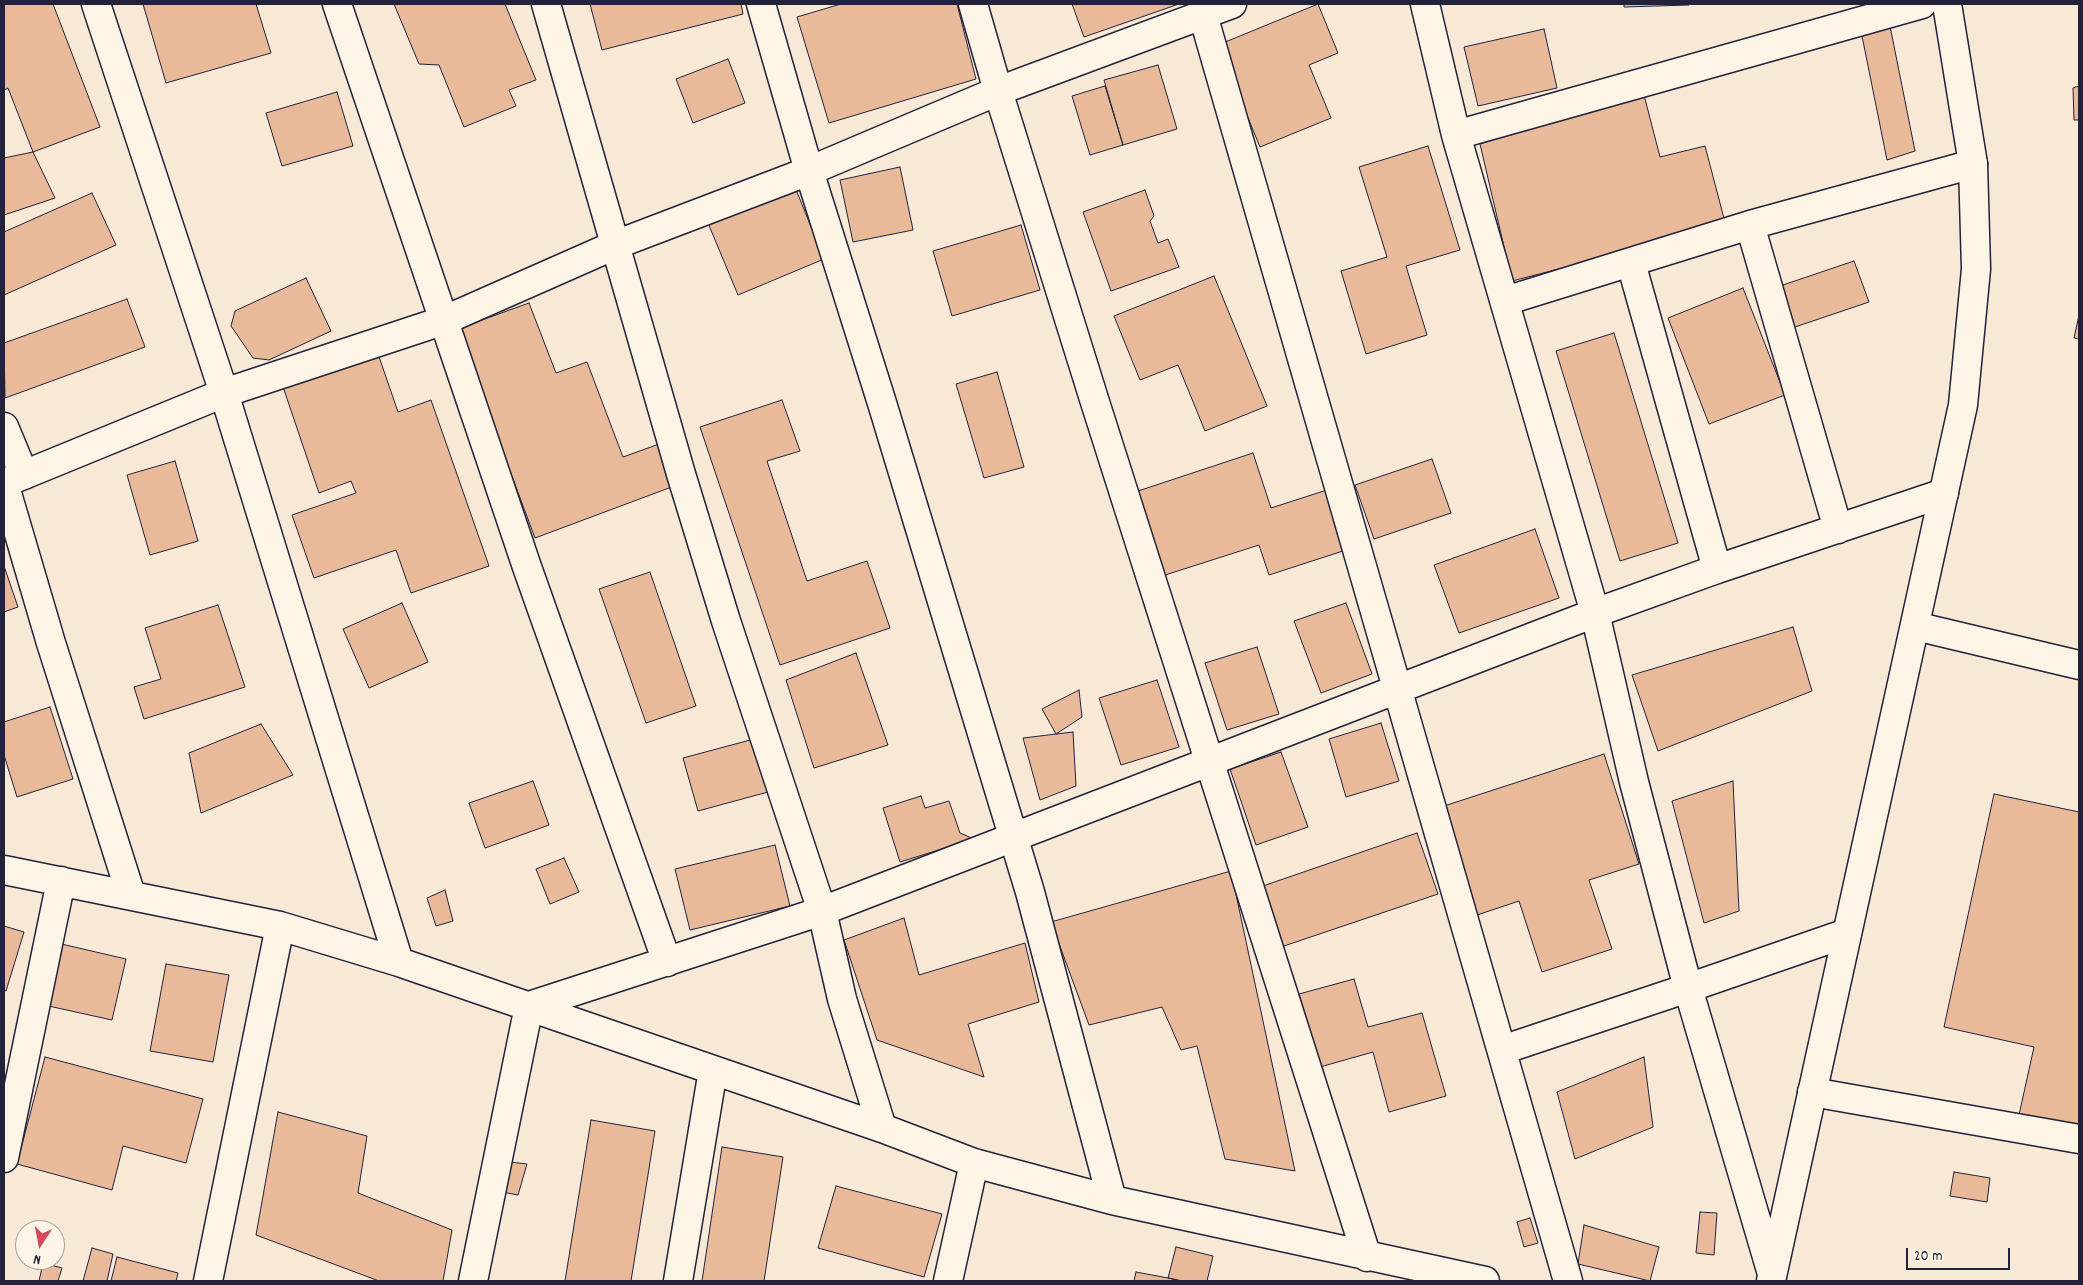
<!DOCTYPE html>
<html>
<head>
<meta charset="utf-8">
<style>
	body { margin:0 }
	#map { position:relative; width:2083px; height:1285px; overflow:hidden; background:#f8e9d6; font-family:Dekko,sans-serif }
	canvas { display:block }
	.frame { position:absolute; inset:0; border:5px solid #22223b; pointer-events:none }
	.north { position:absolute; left:15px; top:1220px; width:50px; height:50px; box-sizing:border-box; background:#fcf5e5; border:1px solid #a5a1a1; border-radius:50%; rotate:191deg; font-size:14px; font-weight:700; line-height:20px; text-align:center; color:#22223b }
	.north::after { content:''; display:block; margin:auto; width:18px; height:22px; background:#d1495b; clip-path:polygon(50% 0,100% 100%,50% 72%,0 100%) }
	.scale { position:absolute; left:1906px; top:1248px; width:104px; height:22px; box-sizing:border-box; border:2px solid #22223b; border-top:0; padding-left:6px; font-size:15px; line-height:18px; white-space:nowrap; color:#22223b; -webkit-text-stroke:4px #fcf5e5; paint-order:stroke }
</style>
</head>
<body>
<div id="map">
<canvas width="2083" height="1285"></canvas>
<div class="frame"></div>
<div class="north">N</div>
<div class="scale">20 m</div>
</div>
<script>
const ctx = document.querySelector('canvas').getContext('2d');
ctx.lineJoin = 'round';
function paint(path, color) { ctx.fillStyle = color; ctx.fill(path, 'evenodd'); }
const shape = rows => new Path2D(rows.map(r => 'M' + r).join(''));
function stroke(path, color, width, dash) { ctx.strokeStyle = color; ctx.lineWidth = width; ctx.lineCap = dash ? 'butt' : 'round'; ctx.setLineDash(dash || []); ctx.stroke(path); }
const building = shape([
	[4,4,53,4,100,127,33,152,8,88,4,90,4,4],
	[143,4,256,4,271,53,166,83,143,4],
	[394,4,505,4,536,80,509,90,516,106,464,127,439,65,419,64,394,4],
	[590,4,741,4,743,14,602,50,590,4],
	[841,4,957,4,976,79,829,123,797,17,841,4],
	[1072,4,1179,4,1084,37,1072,4],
	[1318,4,1338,53,1309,65,1331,118,1260,147,1218,45,1318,4],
	[1624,4,1689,4,1689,5,1624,7,1624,4],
	[1890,26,1915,151,1887,160,1861,31,1890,26],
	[1544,29,1557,88,1478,106,1464,47,1544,29],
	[728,59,745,103,693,123,676,79,728,59],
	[1158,65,1177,129,1123,145,1104,80,1158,65],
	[1105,86,1123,145,1090,155,1072,96,1105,86],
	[2079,86,2079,120,2074,120,2073,88,2079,86],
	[1643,91,1660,157,1705,146,1726,226,1512,281,1480,144,1643,91],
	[337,92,353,146,282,166,266,113,337,92],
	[1428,146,1460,250,1406,266,1427,335,1366,354,1341,271,1387,257,1359,167,1428,146],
	[33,152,55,198,4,215,4,158,33,152],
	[900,167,913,230,853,242,840,180,900,167],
	[795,187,824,259,738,295,708,223,795,187],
	[1145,190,1154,216,1150,221,1158,243,1168,239,1179,267,1111,291,1083,212,1145,190],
	[92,193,116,245,4,295,4,232,92,193],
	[1021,225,1040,290,952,316,933,251,1021,225],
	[1854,261,1869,302,1792,328,1777,287,1854,261],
	[1214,276,1267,406,1205,431,1178,365,1140,380,1114,316,1214,276],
	[306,278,331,331,269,360,253,358,231,326,235,311,306,278],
	[1743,288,1785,395,1709,424,1668,318,1743,288],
	[127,299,145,347,5,398,4,343,127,299],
	[529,303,556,373,587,362,623,457,662,443,677,485,535,538,457,329,529,303],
	[2079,315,2079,339,2074,338,2079,315],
	[1614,333,1678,543,1620,561,1556,351,1614,333],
	[375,345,398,412,431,400,489,566,411,593,396,550,314,578,292,515,356,493,351,481,319,493,280,378,375,345],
	[997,372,1024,467,984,478,956,384,997,372],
	[782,400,800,451,767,461,807,581,867,561,890,628,780,665,700,427,782,400],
	[1253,453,1271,508,1330,489,1349,549,1269,575,1259,545,1162,576,1135,492,1253,453],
	[1432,459,1451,513,1374,539,1355,485,1432,459],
	[175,461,198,541,150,555,127,475,175,461],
	[1535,529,1559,598,1459,633,1434,565,1535,529],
	[4,566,18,607,4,612,4,566],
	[650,572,696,706,646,723,599,589,650,572],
	[402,603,428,662,369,688,343,629,402,603],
	[1346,603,1372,674,1321,693,1294,621,1346,603],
	[218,605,245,687,144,719,134,687,161,679,145,628,218,605],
	[1793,627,1812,691,1658,751,1632,675,1793,627],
	[1257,647,1279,714,1227,730,1205,663,1257,647],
	[856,653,888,745,814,768,786,680,856,653],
	[1157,680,1179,747,1121,765,1099,698,1157,680],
	[1079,690,1082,717,1056,734,1042,709,1079,690],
	[50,707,73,779,17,797,4,755,4,722,50,707],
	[1381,723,1399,781,1346,797,1329,739,1381,723],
	[261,724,293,775,201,813,189,753,261,724],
	[1073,732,1076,786,1040,800,1023,738,1073,732],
	[754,739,768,792,698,811,683,758,754,739],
	[1281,752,1308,827,1256,845,1230,769,1281,752],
	[1604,754,1639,864,1589,880,1612,949,1542,972,1519,901,1477,915,1441,807,1604,754],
	[533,781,549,825,485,848,469,803,533,781],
	[1733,781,1739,911,1704,923,1672,801,1733,781],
	[1994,794,2079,812,2079,1128,2019,1115,2034,1047,1944,1027,1994,794],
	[921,796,925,808,949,801,960,833,974,839,900,862,883,808,921,796],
	[1417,833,1438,894,1281,947,1260,887,1417,833],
	[775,845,790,906,690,930,675,869,775,845],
	[564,858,579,892,550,904,536,869,564,858],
	[1231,871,1295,1171,1225,1159,1197,1046,1181,1050,1162,1007,1089,1025,1051,922,1231,871],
	[445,890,453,921,436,926,427,898,445,890],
	[904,918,919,975,1025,943,1039,1002,968,1024,984,1077,877,1040,844,940,904,918],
	[4,926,24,932,6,991,4,990,4,926],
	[57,943,126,959,112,1020,44,1005,57,943],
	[166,964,229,975,213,1062,150,1051,166,964],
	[1354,979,1368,1027,1422,1013,1446,1096,1389,1112,1373,1052,1320,1067,1299,994,1354,979],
	[45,1057,203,1099,186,1163,123,1146,112,1190,17,1164,45,1057],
	[1644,1057,1653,1127,1575,1159,1557,1092,1644,1057],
	[278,1112,367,1136,358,1193,452,1230,443,1281,379,1281,256,1235,278,1112],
	[591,1120,655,1131,631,1281,565,1281,591,1120],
	[722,1147,783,1157,764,1281,702,1281,722,1147],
	[502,1161,527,1164,518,1195,497,1191,502,1161],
	[1954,1172,1990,1178,1987,1202,1950,1196,1954,1172],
	[836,1186,942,1214,924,1277,818,1248,836,1186],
	[1700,1212,1717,1213,1714,1255,1696,1253,1700,1212],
	[1530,1218,1538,1243,1524,1247,1517,1222,1530,1218],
	[1584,1225,1659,1247,1650,1281,1578,1264,1584,1225],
	[1176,1247,1213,1256,1207,1281,1182,1281,1168,1278,1176,1247],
	[92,1248,113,1254,107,1281,83,1281,92,1248],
	[117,1257,178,1273,176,1281,111,1281,117,1257],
	[43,1263,62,1268,58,1281,39,1281,43,1263],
	[1136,1272,1168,1278,1182,1281,1134,1281,1136,1272]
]);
paint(building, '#e9ba99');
stroke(building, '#22223b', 1);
const minor = shape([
	[96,4,224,393,399,962],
	[337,4,527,567,667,962],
	[546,4,681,474,726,621,822,911,842,999,882,1128],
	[761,4,809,171,882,403,1030,892,1112,1200],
	[973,4,998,91,1094,399,1367,1257],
	[1425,4,1456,135,1595,613,1634,782,1688,988,1772,1274],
	[1203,15,1568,1281],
	[1456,135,1922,4],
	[1750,225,1838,529],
	[1631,263,1717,569],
	[1505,301,1750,225,1973,164],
	[4,427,24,475],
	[4,483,224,393,445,320,615,245,809,171,998,91,1232,4],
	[4,483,51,643,131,895],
	[1915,626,2079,665],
	[4,870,280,926,399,962,882,1128,974,1163,1112,1200,1485,1281],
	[1502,1050,1688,988,1847,933],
	[1812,1092,2079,1139],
	[4,1158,61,881],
	[208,1281,280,926],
	[473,1281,529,1006,822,911,1595,613,1717,569,1944,493],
	[678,1281,713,1070],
	[948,1281,974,1163]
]);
const tertiary = shape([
	[1771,1281,1963,405,1976,269,1973,164,1947,4]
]);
stroke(minor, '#22223b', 31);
stroke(tertiary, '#22223b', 31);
stroke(minor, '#fcf5e5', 28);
stroke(tertiary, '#fcf5e5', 28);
</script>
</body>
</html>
